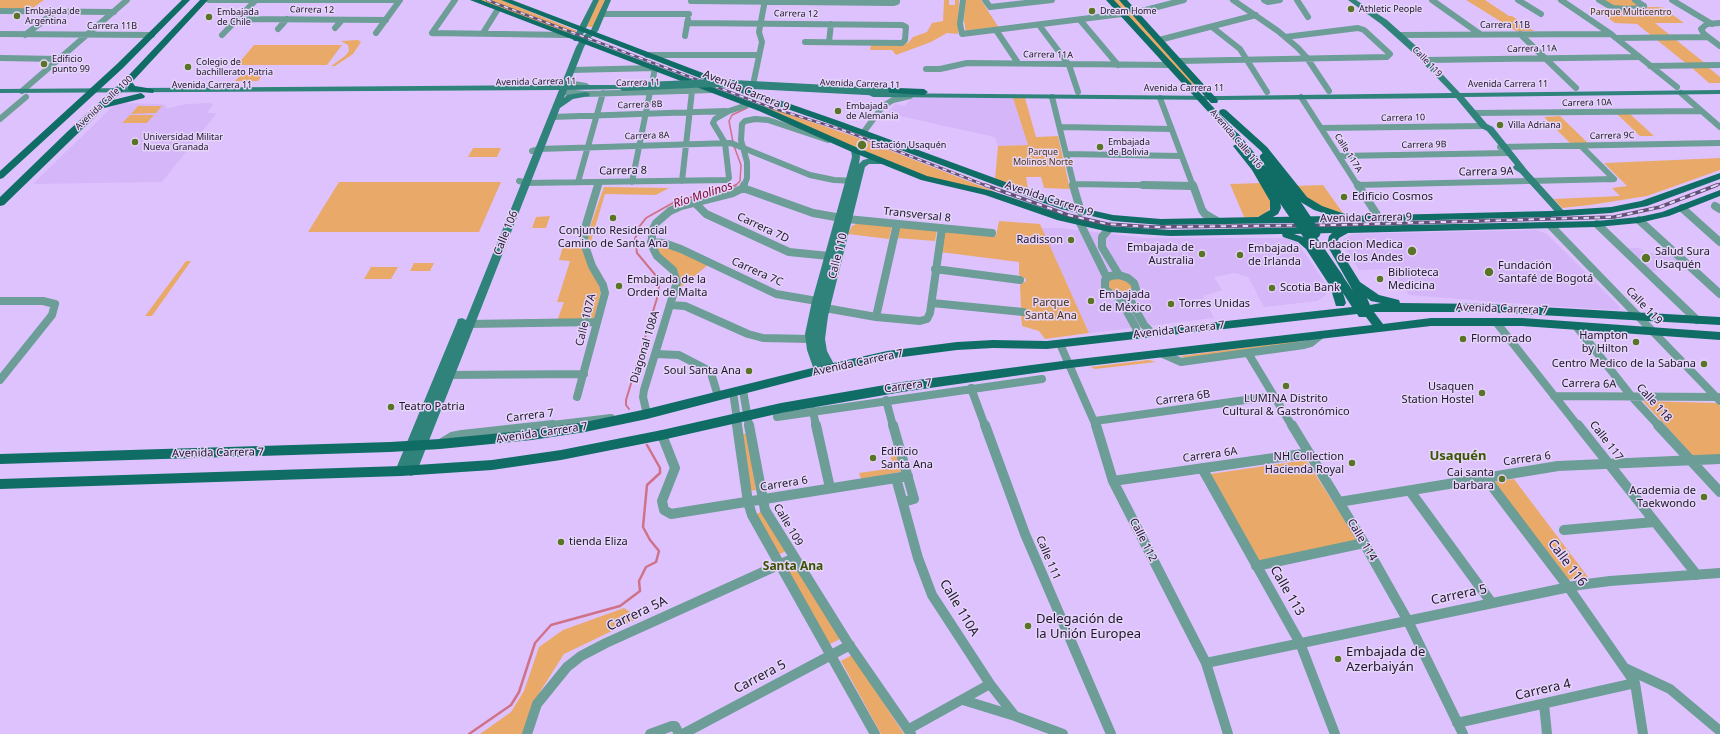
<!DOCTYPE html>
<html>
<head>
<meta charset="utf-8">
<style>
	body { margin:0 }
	canvas { display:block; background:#dec2fe }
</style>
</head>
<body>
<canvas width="1720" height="734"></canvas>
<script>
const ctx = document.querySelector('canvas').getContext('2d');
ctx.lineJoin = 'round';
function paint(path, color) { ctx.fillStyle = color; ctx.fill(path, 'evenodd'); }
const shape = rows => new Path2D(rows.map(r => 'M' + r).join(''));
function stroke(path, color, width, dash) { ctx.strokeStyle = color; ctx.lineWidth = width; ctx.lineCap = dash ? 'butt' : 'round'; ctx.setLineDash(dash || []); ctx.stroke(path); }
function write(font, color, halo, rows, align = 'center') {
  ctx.font = font + ' "Noto Sans",sans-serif'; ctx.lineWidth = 3; ctx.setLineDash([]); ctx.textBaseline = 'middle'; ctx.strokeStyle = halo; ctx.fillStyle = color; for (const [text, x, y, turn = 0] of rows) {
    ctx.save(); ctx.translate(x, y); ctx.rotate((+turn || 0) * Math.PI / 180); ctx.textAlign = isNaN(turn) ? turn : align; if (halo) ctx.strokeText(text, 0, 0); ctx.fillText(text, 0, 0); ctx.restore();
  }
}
paint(shape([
	[911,98,1013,98,1028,145,998,146,995,137,944,126,888,113,895,104,905,106],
	[122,103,161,104,167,106,165,108,169,108,187,104,210,103,213,105,207,113,217,113,162,182,33,184,113,106],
	[1041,228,1062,228,1144,238,1284,238,1296,241,1299,245,1326,284,1328,291,1326,295,1317,301,1264,307,1248,277,1235,273,1214,277,1222,290,1203,296,1214,318,1089,333],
	[1536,230,1547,234,1618,305,1620,309,1616,310,1548,306,1409,295,1390,269,1359,270,1342,245,1344,239,1353,234],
	[1627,248,1640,248,1646,253,1669,253,1682,265,1661,266,1664,270,1651,271]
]), '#d5b6f9');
paint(shape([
	[0,0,44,0,30,10,0,10],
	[479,0,501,0,577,31,572,35],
	[598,0,606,0,594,27,589,27,586,26],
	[944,0,949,0,949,5,955,5,955,0,959,0,958,34,947,33,931,42,896,55,892,50,870,50,871,45,892,45,908,43,913,37,927,32,932,23,943,21],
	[965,0,981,0,999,28,966,32,964,21],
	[1112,0,1120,0,1201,89,1194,90],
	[1466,0,1485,0,1509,16,1512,16,1534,31,1516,31],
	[1601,0,1633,0,1644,7,1662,7,1684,23,1655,23,1706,64,1688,65,1637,24,1615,23,1605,16,1619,13,1614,7],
	[358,40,361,42,353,54,335,66,331,66,345,56,349,51,348,45,341,41],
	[254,45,342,45,327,65,237,65],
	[1692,68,1709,68,1720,77,1720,83,1709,83],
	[263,74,258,81,235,81,241,75],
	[1013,98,1025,98,1036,137,1058,136,1070,189,1044,188,1041,177,1026,177,1028,188,1021,187,995,179,998,146,1028,145],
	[761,105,853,136,996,192,931,178,823,134],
	[138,106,162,106,156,113,131,114],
	[1617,114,1630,114,1654,136,1640,136],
	[130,115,154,115,147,123,122,123],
	[1560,116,1588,143,1571,144,1544,117],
	[473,148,501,148,497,157,468,157],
	[1720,158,1720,170,1647,196,1590,205,1562,208,1554,199,1620,196,1612,188,1627,186,1604,163,1606,163],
	[339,182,501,182,479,232,308,232],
	[1262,183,1271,204,1269,210,1264,214,1257,217,1244,217,1230,184],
	[1323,185,1343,213,1325,208,1309,200,1295,186],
	[604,187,669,188,656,195,605,194,591,241,585,241],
	[550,216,546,228,532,228,536,217],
	[999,221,1040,224,1089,333,1045,339,1039,331,1022,326,1021,315,1027,313,1027,311,1021,308,1020,285,1026,281,1026,279,1019,275,1019,262,940,252,945,231,996,236],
	[860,222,892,226,889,239,848,234,852,226],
	[898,227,937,230,935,241,897,238],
	[564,243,581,243,601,291,594,320,557,321,564,302,557,302,570,261,559,260],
	[653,245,667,246,708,265,681,287,678,286],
	[186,261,191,261,152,316,145,316],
	[414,263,434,263,430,271,410,271],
	[371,267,398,267,391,279,364,279],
	[1116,277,1128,280,1133,288,1129,293,1118,294,1108,288,1107,282],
	[1304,340,1296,343,1185,358,1180,356],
	[1149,360,1156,362,1095,369,1090,367],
	[1643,401,1717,403,1720,406,1720,455,1693,456],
	[742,434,747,434,756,490,750,491],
	[896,446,903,470,900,472,861,479,859,473,894,468,888,448],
	[1306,460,1358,541,1260,562,1210,474],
	[1514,479,1588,577,1565,580,1492,482],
	[763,511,786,551,778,555,756,514],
	[795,563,840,639,830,644,786,568],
	[624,608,639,618,564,654,536,698,524,734,480,734,511,712,524,691,539,647,563,630],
	[852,655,904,734,881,734,841,661]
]), '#e9aa69');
stroke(shape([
	[733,142,729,121,732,115,747,108],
	[734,146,741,165,740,181,735,186]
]), '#cf7288', 1.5);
stroke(shape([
	[629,409,626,405,626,400,658,295,659,286,657,277,637,253,635,239,639,227,646,218,678,200,723,191,736,185]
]), '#cf7288', 2);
stroke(shape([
	[469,734,511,705,519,692,535,643,551,625,620,606,640,591,639,581,646,567,656,562,659,551,650,540,643,527,647,485,660,473,660,468,647,445]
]), '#cf7288', 2.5);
stroke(shape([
	[209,0,400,0],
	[963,0,960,24,962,34,1122,14],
	[985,0,990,7,1052,0],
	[1233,0,1278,31,1298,48,1307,58,1329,91],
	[1264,0,1268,2,1280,0],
	[1297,0,1308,17],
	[1432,0,1480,34],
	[1518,0,1541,14],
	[1561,0,1611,34,1677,87],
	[1599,0,1613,8,1626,9,1641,8,1644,6],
	[1635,0,1644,6],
	[1672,0,1712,24],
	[691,1,894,3,897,2,897,0],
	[0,11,114,12],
	[1134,13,1184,0],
	[602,14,689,14],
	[238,19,386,20],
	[1080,20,1118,65],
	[687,23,902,25,906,27,905,40,902,43,805,42],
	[1720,23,1707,24,1701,29,1704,34,1720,46],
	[1039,25,1069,65,1078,92],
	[1212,27,1240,49,1267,92],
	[335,28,342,20],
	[278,29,287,19],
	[996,30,1018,63],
	[376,33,400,0],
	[432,33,568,35],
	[432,33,455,0],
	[483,33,498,9],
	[0,34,152,35],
	[1520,34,1576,88],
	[25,35,55,12],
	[222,35,256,0],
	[1399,35,1611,34],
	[685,36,688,19],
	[1616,38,1708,37],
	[1159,40,1256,15],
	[829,42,831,24],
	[647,55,759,55],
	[0,58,60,59],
	[1426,60,1638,57],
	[1179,61,1387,57,1390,54,1364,30,1358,28,1285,37],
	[1650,66,1720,65],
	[926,69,940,69,967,63,1169,65],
	[571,70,655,68,652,84],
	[568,78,574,84,586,86],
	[754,80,762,42,759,32,765,0],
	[22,91,127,0],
	[563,92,586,94,713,90],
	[1681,93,1720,127],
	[1052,97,1074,186],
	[1301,97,1358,186],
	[1160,98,1193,186],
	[1474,113,1701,111],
	[552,117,726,111],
	[0,119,26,97],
	[1060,127,1171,129],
	[1321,128,1484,126],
	[863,133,883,106,893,100,910,96],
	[1581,146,1614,179],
	[1500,147,1720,143],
	[532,151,539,149,731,143,810,175,834,180,855,181],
	[1066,154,1181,156],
	[1339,156,1509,153],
	[519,181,526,183,727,180,729,178,725,143,713,123,715,119,729,111,750,104],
	[682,181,692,91],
	[578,182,603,93],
	[632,182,650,92],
	[1073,184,1193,186],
	[1357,185,1614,179],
	[598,186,599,182],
	[744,186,747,178,747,162,741,140,742,124,745,121,755,119,768,120,828,140]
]), '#6c9d97', 6);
stroke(shape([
	[1073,185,1081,212],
	[1143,185,1193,186],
	[1193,185,1202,210,1205,214,1217,221],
	[1358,185,1379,218],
	[743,188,813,213,847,219,992,233],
	[694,202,706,214,789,252,829,256],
	[1715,206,1720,209],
	[1682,208,1720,242],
	[1639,220,1720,294],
	[1080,223,1107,278],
	[1597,224,1697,320],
	[1551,226,1720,401],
	[1109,229,1102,237,1102,247,1119,275],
	[651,242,664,243,681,249,776,294,817,301,825,308,876,317,920,321,927,319,930,313,942,228],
	[935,269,1020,280],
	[1119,275,1128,278,1134,283,1136,289,1132,295,1119,297,1111,294,1105,289,1105,280,1110,276,1119,275],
	[1128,296,1144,325,1152,333],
	[1119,297,1136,328,1137,335],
	[0,301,43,301,55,304,52,315,0,380],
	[932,303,1023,312],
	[670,305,685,306,748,334,763,338,810,339],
	[876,317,897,224],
	[1496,322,1578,426],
	[469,324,597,322],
	[1576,326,1632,397,1659,426],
	[1060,344,1096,426],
	[1248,353,1292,426],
	[655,354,679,355,706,369,711,373,718,396],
	[1163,354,1181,362,1304,345,1311,343,1321,335],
	[444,375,584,374],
	[971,388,985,426],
	[743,390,749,426],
	[733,392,738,426],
	[1554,396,1718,397],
	[577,397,605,293,603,285,592,266,584,243,585,228,598,185],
	[886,400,893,426],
	[813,411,816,426],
	[647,414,643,397,644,390,677,282,673,270,657,256,652,246,652,231,656,223,670,211,681,206,733,193,743,188,744,185],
	[777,417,1042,379],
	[1095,421,1274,396],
	[544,426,611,418]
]), '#6c9d97', 8);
stroke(shape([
	[737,425,748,502,752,515,875,734],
	[749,425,765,510,846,640,911,734],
	[816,425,830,488],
	[893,425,914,499,903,502],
	[985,425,1025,534,1111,734],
	[1096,425,1113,481,1206,663,1228,734],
	[1292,425,1364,543,1408,621,1463,734],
	[1578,425,1697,575],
	[1658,425,1720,492],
	[662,435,675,468,662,501,664,510,671,514,908,476],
	[442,443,452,437,462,435,553,425],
	[1202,468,1300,643,1335,734],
	[1485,477,1569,588,1635,683,1643,734],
	[896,478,918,558,932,595,990,684,1015,716],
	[1113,481,1309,453],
	[1410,491,1491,602],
	[1339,502,1558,466,1720,459],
	[1564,530,1654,522],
	[1256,566,1364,543],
	[1206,663,1579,585,1610,581,1720,573],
	[1625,668,1670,689,1720,731],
	[963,700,1015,716,1063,734],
	[1544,704,1547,734],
	[1457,723,1635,683],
	[909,729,990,684],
	[527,734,537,704,567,667,581,656,606,643,794,558],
	[650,734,672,726,675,726,679,734],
	[683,734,850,645]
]), '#6c9d97', 10);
paint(shape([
	[593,0,599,0,581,39,580,41,574,41,573,39,593,0],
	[605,0,611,0,598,31,588,40,584,47,569,85,624,85,628,87,624,89,567,90,564,98,567,95,586,92,590,94,589,96,573,99,560,108,417,471,415,474,411,476,406,473,401,476,397,474,395,471,457,322,458,319,462,318,466,320,559,90,0,93,0,89,561,85,576,47,582,37,591,30,605,0],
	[1348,0,1356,0,1387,20,1415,45,1460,93,1720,90,1720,94,1464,97,1487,124,1493,127,1527,170,1564,211,1566,213,1561,216,1558,215,1520,173,1514,169,1513,167,1515,165,1487,131,1481,128,1456,98,1221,100,873,97,869,95,873,93,1221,96,1452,93,1409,49,1381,24,1348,0],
	[855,147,859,150,860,157,859,164,863,160,871,158,882,158,886,161,882,164,869,164,865,167,828,316,825,339,827,351,836,368,834,371,830,372,825,369,824,373,820,374,816,373,814,370,807,350,805,334,812,301,852,157,851,150,855,147]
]), '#30837b');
paint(shape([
	[182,0,190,0,123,68,3,178,0,179,0,171,117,64,182,0],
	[200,0,208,0,132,82,135,86,153,89,154,91,153,93,132,91,129,90,127,87,113,100,141,93,145,96,144,98,104,108,4,205,0,206,0,197,68,131,128,76,200,0],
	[470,0,481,0,765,107,858,148,927,176,992,191,1064,215,1109,226,1170,230,1597,221,1639,217,1662,212,1720,190,1720,196,1669,216,1639,223,1597,227,1348,233,1339,238,1337,242,1337,245,1360,282,1379,295,1399,300,1400,303,1486,304,1720,317,1720,325,1486,312,1374,312,1383,324,1431,318,1522,318,1720,332,1720,340,1522,326,1431,326,1070,368,902,392,781,413,662,440,561,460,492,470,401,476,0,489,0,479,401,466,492,460,561,450,662,430,781,403,902,382,1070,360,1372,325,1366,317,1359,317,1357,314,1047,349,993,348,957,350,887,359,820,374,647,419,585,432,532,440,440,449,390,452,0,464,0,454,390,442,440,439,532,430,585,422,647,409,820,366,887,351,957,342,993,340,1047,341,1352,307,1343,293,1346,303,1344,306,1336,306,1330,286,1306,249,1298,242,1283,237,1282,234,1170,236,1109,232,1057,220,985,195,921,180,852,152,759,111,470,0],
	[1332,233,1329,236,1327,245,1353,291,1342,275,1338,274,1334,276,1314,245,1306,238,1294,234,1332,233],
	[1367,298,1371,301,1381,303,1370,305,1367,298],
	[501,0,512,0,716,78,842,122,1049,198,1068,205,1113,215,1161,219,1258,217,1270,210,1270,201,1252,170,1233,146,1238,143,1241,144,1259,167,1280,201,1281,208,1278,214,1273,217,1332,216,1314,210,1299,201,1261,151,1220,114,1219,112,1220,110,1223,109,1226,110,1267,147,1307,197,1322,206,1345,214,1346,216,1550,211,1611,207,1641,201,1720,173,1720,179,1647,206,1611,213,1550,217,1358,222,1161,225,1113,221,1061,209,1041,202,836,126,710,82,501,0],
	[1106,0,1114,0,1239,135,1241,137,1239,139,1233,139,1106,0],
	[1119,0,1127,0,1217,99,1218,101,1217,103,1211,103,1119,0],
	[873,87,924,89,928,92,924,95,870,92,869,90,873,87]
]), '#106d65');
const railFar1 = shape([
	[487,0,772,108,843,130,987,186],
	[1714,186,1720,184]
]);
const rail = shape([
	[985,185,1068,215,1107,224,1153,227,1339,225,1614,217,1660,207,1717,185]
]);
stroke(railFar1, '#635276', 2.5);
stroke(rail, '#635276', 3.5);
stroke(railFar1, '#e5d5f9', 1.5, [4.5]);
stroke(rail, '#e5d5f9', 2, [5.5]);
stroke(shape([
	[624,87,714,83,885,92]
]), '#30837b', 8);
stroke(shape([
	[1236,137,1265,172,1274,186],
	[1264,157,1284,186]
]), '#106d65', 8);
stroke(shape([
	[1274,185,1338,278],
	[1283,185,1315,233]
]), '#106d65', 11);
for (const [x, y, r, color] of [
	[1351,9,4,"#5a7426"],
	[1092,11,4,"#5a7426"],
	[17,16,4,"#5a7426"],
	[209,17,4,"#5a7426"],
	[44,64,4,"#5a7426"],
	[188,67,4,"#5a7426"],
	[838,111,4,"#5a7426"],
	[1500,125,4,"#5a7426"],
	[135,142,4,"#5a7426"],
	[862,145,5,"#5a7426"],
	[1100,147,4,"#5a7426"],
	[1344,197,4,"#5a7426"],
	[613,218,4,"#5a7426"],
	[1071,240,4,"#5a7426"],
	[1412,251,5,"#5a7426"],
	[1202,254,4,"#5a7426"],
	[1240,255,4,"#5a7426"],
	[1646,258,5,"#5a7426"],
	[1489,272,5,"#5a7426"],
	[1380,279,4,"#5a7426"],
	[619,286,4,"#5a7426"],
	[1272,288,4,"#5a7426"],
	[1091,301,4,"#5a7426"],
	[1171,304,4,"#5a7426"],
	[1463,339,4,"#5a7426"],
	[1636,342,4,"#5a7426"],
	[1704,364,4,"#5a7426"],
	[749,371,4,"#5a7426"],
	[1286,386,4,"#5a7426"],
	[1482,393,4,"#5a7426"],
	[391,407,4,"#5a7426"],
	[873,458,4,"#5a7426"],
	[1352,463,4,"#5a7426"],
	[1502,479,4,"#5a7426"],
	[1704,497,4,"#5a7426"],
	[561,542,4,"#5a7426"],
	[1028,626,4,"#5a7426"],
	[1338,659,4,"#5a7426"]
]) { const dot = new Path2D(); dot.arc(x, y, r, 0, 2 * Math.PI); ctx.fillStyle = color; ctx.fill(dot); stroke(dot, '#e5d5f9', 1.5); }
write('9px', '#21162c', '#e5d5f9', [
	["Athletic People",1359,9],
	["Embajada de",25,11],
	["Argentina",25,21],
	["Dream Home",1100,11],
	["Embajada",217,12],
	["de Chile",217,22],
	["Edificio",52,59],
	["punto 99",52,69],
	["Colegio de",196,62],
	["bachillerato Patria",196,72],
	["Embajada",846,106],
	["de Alemania",846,116],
	["Villa Adriana",1508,125],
	["Universidad Militar",143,137],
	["Nueva Granada",143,147],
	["Embajada",1108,142],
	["de Bolivia",1108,152],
	["Estación Usaquén",871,145]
], 'left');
write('9px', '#21162c', '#e5d5f9', [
	["Carrera 12",312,10,1],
	["Carrera 12",796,14,1],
	["Carrera 11B",1505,25],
	["Carrera 11B",112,26],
	["Carrera 11A",1532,49,-1],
	["Carrera 11A",1048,55,1],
	["Calle 119",1427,62,46],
	["Avenida Carrera 11",536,82,-1],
	["Carrera 11",638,83,-1],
	["Avenida Carrera 11",860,84,2],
	["Avenida Carrera 11",1508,84],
	["Avenida Carrera 11",212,85],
	["Avenida Carrera 11",1184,88],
	["Avenida Calle 100",104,103,-43],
	["Carrera 10A",1587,103,-1],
	["Carrera 8B",640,105,-2],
	["Carrera 10",1403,118,-1],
	["Carrera 8A",647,136,-2],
	["Carrera 9C",1612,136,-1],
	["Avenida Calle 116",1236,139,49],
	["Carrera 9B",1424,145,-1],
	["Calle 117A",1348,153,58]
]);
write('9px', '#4e3314', '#e5d5f9', [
	["Parque Multicentro",1631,12],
	["Parque",1043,152],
	["Molinos Norte",1043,162]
]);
write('11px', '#21162c', '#e5d5f9', [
	["Avenida Carrera 9",746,91,22],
	["Carrera 8",623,171,-1],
	["Carrera 9A",1486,172,-1],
	["Avenida Carrera 9",1049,199,18],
	["Transversal 8",917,215,6],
	["Avenida Carrera 9",1366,218,-1],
	["Carrera 7D",763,228,25],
	["Calle 106",506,233,-68],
	["Calle 110",838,256,-76],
	["Carrera 7C",757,272,24],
	["Calle 119",1644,306,46],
	["Avenida Carrera 7",1502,309,2],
	["Calle 107A",586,320,-76],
	["Avenida Carrera 7",1179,330,-6],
	["Diagonal 108A",645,347,-73],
	["Avenida Carrera 7",858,363,-12],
	["Carrera 6A",1589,384,1],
	["Carrera 7",908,386,-8],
	["Carrera 6B",1183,398,-8],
	["Calle 118",1654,403,48],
	["Carrera 7",530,416,-7],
	["Avenida Carrera 7",542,433,-8],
	["Calle 117",1606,441,52],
	["Avenida Carrera 7",218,453,-1],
	["Carrera 6A",1210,455,-8],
	["Carrera 6",1527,459,-8],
	["Carrera 6",784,484,-9],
	["Calle 109",788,525,59],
	["Calle 112",1143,540,63],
	["Calle 114",1362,540,59],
	["Calle 111",1048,558,67]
]);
write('11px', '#21162c', '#e5d5f9', [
	["Edificio Cosmos",1352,197],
	["Conjunto Residencial",613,231,"center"],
	["Camino de Santa Ana",613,244,"center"],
	["Radisson",1063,240,"right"],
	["Fundacion Medica",1403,245,"right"],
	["de los Andes",1403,258,"right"],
	["Embajada de",1194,248,"right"],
	["Australia",1194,261,"right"],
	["Embajada",1248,249],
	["de Irlanda",1248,262],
	["Salud Sura",1655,252],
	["Usaquén",1655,265],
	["Fundación",1498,266],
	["Santafé de Bogotá",1498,279],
	["Biblioteca",1388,273],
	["Medicina",1388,286],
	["Embajada de la",627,280],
	["Orden de Malta",627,293],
	["Scotia Bank",1280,288],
	["Embajada",1099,295],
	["de México",1099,308],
	["Torres Unidas",1179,304],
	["Hampton",1628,336,"right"],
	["by Hilton",1628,349,"right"],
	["Flormorado",1471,339],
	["Centro Medico de la Sabana",1696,364,"right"],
	["Soul Santa Ana",741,371,"right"],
	["Usaquen",1474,387,"right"],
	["Station Hostel",1474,400,"right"],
	["LUMINA Distrito",1286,399,"center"],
	["Cultural & Gastronómico",1286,412,"center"],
	["Teatro Patria",399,407],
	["Edificio",881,452],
	["Santa Ana",881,465],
	["NH Collection",1344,457,"right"],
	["Hacienda Royal",1344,470,"right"],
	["Cai santa",1494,473,"right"],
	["barbara",1494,486,"right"],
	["Academia de",1696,491,"right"],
	["Taekwondo",1696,504,"right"],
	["tienda Eliza",569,542]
], 'left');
write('11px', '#4e3314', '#e5d5f9', [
	["Parque",1051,303],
	["Santa Ana",1051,316]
]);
write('italic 12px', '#800b3a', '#e5d5f9', [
	["Río Molinos",703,195,-18]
]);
write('bold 12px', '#3d5306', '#e5d5f9', [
	["Santa Ana",793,567]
]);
write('bold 13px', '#3d5306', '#e5d5f9', [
	["Usaquén",1458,456]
]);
write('13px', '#21162c', '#e5d5f9', [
	["Calle 116",1567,563,53],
	["Calle 113",1287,591,60],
	["Carrera 5",1459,595,-12],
	["Calle 110A",959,608,59],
	["Carrera 5A",637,614,-25],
	["Carrera 5",760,677,-28],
	["Carrera 4",1543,690,-13]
]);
write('13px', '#21162c', '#e5d5f9', [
	["Delegación de",1036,619],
	["la Unión Europea",1036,634],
	["Embajada de",1346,652],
	["Azerbaiyán",1346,667]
], 'left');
</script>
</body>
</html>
